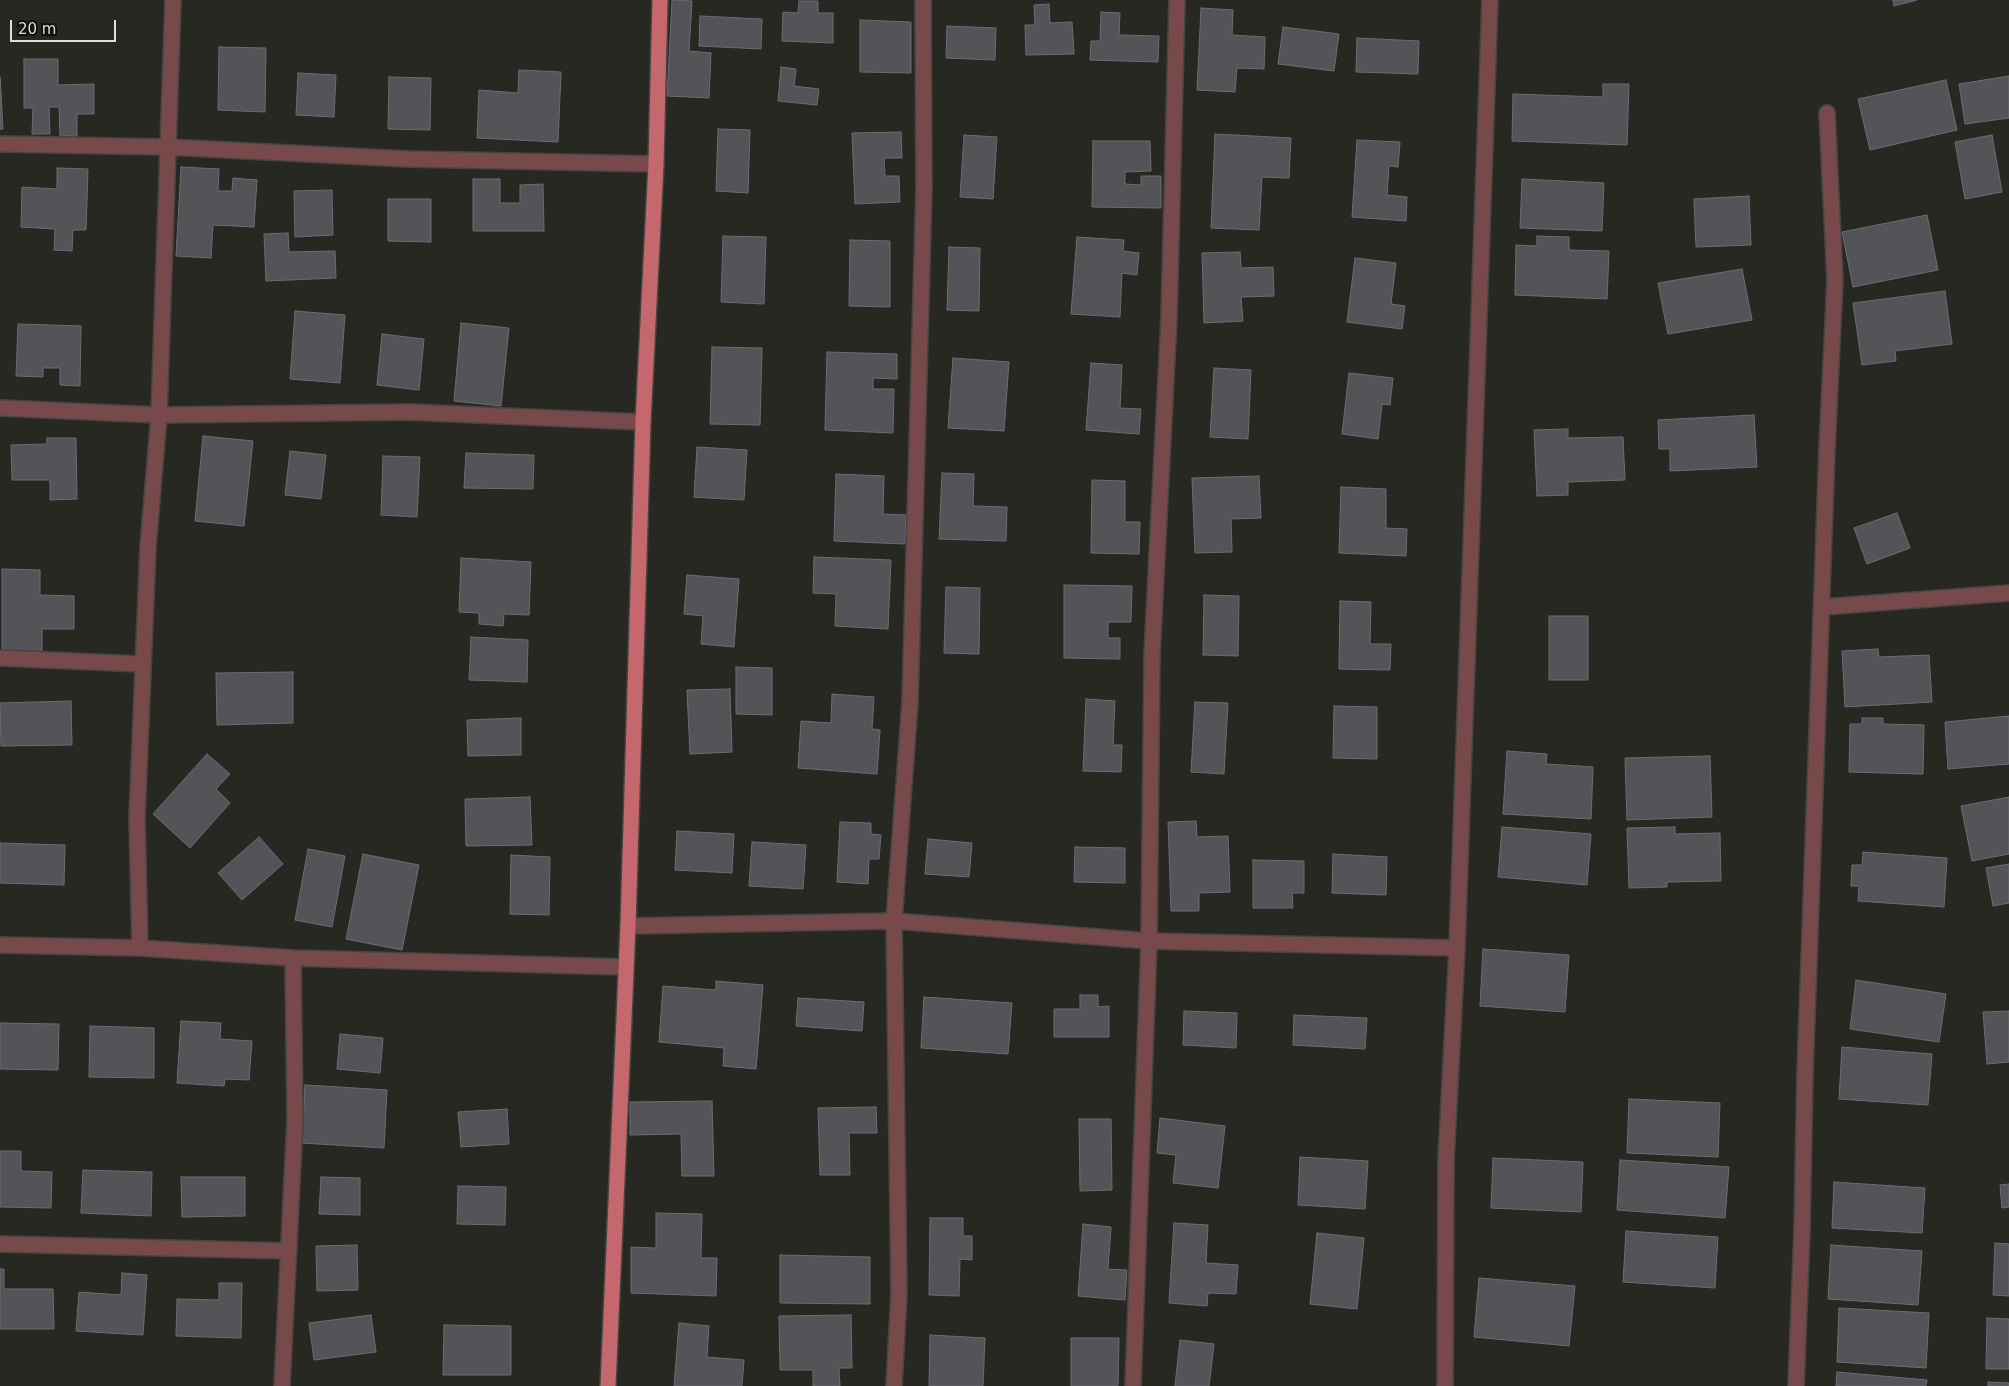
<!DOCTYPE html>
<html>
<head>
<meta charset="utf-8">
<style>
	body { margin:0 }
	#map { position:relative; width:2009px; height:1386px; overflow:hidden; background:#282823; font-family:"DejaVu Sans",sans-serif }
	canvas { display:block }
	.scale { position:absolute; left:10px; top:20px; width:106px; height:22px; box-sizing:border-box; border:2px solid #dededb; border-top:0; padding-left:6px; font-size:15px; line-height:18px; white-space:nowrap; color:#dededb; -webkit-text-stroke:4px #11100e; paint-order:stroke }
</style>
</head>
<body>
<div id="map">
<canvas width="2009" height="1386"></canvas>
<div class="scale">20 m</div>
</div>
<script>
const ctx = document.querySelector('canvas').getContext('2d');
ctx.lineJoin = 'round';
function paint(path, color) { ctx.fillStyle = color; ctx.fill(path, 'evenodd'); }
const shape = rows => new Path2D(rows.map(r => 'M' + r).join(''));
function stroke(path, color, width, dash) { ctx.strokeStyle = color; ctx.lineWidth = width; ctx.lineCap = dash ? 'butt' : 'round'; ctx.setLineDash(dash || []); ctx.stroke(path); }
const building = shape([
	[672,0,692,1,689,51,711,53,709,98,667,96,672,0],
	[1893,0,1917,0,1894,6,1893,0],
	[799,1,818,1,818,13,833,13,833,43,782,41,783,12,798,13,799,1],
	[1049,4,1050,23,1072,22,1074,54,1026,55,1025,25,1035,25,1034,5,1049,4],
	[1201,8,1233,10,1232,35,1265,37,1264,69,1237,68,1235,92,1197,90,1201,8],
	[1101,12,1120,13,1119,35,1159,36,1158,62,1090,60,1091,41,1100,41,1101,12],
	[700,16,762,19,761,49,699,46,700,16],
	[860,20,911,22,911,73,860,72,860,20],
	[947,26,996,28,995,60,946,58,947,26],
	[1283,27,1339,34,1334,71,1278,64,1283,27],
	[1357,38,1419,41,1418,74,1356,72,1357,38],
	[219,47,266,48,265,112,218,110,219,47],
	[24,59,58,59,58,85,94,84,94,114,77,114,77,136,60,136,59,107,49,107,50,134,32,134,33,108,24,108,24,59],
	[781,67,796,69,794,86,819,89,817,105,778,101,781,67],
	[519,70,561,72,558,142,477,138,479,90,518,93,519,70],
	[298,73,336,75,334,117,296,115,298,73],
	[2009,76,2009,118,1965,124,1959,84,2009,76],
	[0,77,3,129,0,129,0,77],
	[389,77,431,78,430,130,388,129,389,77],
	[1946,80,1957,130,1870,150,1858,99,1946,80],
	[1603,84,1629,84,1627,145,1512,141,1513,94,1603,97,1603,84],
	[718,129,750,130,748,193,716,191,718,129],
	[901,132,902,158,884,158,885,176,899,176,900,202,855,204,852,133,901,132],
	[1215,134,1291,138,1289,178,1262,177,1259,230,1211,228,1215,134],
	[964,135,997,137,993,199,960,197,964,135],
	[1992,135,2002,192,1965,199,1955,142,1992,135],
	[1357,140,1400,142,1398,167,1389,166,1387,195,1407,197,1406,221,1352,217,1357,140],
	[1093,141,1150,141,1151,171,1125,172,1125,184,1141,185,1141,176,1161,176,1161,208,1092,207,1093,141],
	[181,167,219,169,218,191,232,191,233,178,257,180,254,227,213,225,211,258,176,256,181,167],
	[57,168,88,169,86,230,73,230,72,251,54,250,55,229,21,227,22,187,57,189,57,168],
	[473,179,500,179,500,203,520,203,520,185,543,184,544,231,473,231,473,179],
	[1522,179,1604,183,1602,231,1520,228,1522,179],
	[332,190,333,235,295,237,294,191,332,190],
	[1749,196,1751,245,1696,247,1694,199,1749,196],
	[388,199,431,199,431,242,388,241,388,199],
	[1927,215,1938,270,1853,287,1842,232,1927,215],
	[288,233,289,252,335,251,336,278,266,281,264,234,288,233],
	[723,236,766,237,764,304,721,302,723,236],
	[1537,236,1569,237,1569,250,1609,251,1607,299,1515,295,1516,245,1537,246,1537,236],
	[1077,237,1124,240,1123,251,1139,253,1137,275,1122,273,1120,317,1071,314,1077,237],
	[850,240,890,241,890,307,849,306,850,240],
	[949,247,980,248,979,311,947,310,949,247],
	[1240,252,1241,268,1273,267,1274,296,1241,297,1243,321,1204,323,1202,253,1240,252],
	[1355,258,1396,263,1391,304,1405,306,1402,329,1347,322,1355,258],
	[1742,269,1752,320,1668,334,1658,283,1742,269],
	[1945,291,1952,344,1895,351,1896,361,1862,365,1853,303,1945,291],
	[295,311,345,315,340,383,290,379,295,311],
	[461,323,509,328,501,406,454,401,461,323],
	[18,324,81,326,80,386,60,385,60,368,43,368,43,377,16,376,18,324],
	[382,334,424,339,419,390,377,385,382,334],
	[712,347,762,348,760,425,710,424,712,347],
	[827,352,897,354,897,379,873,378,873,389,894,389,893,433,825,430,827,352],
	[953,358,1009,362,1004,431,948,428,953,358],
	[1091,363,1122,365,1120,408,1141,409,1139,434,1086,430,1091,363],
	[1214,368,1251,370,1248,439,1210,437,1214,368],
	[1349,373,1393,378,1390,405,1382,404,1378,439,1342,434,1349,373],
	[1754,415,1757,467,1670,471,1670,449,1659,449,1658,420,1754,415],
	[1568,429,1568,438,1623,437,1625,480,1568,482,1568,495,1537,496,1534,430,1568,429],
	[203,436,253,441,244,526,195,521,203,436],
	[47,438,76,438,77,499,50,500,50,480,12,480,11,445,47,444,47,438],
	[697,447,747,450,744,500,694,497,697,447],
	[290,451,326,455,321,499,285,495,290,451],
	[466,453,534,455,533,489,464,488,466,453],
	[383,456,420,457,417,517,381,515,383,456],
	[942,473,974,474,973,506,1007,507,1006,541,939,539,942,473],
	[836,474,884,476,883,514,906,515,905,544,834,541,836,474],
	[1259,476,1261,518,1231,519,1232,552,1195,553,1192,478,1259,476],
	[1092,480,1125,481,1125,522,1140,522,1139,554,1091,553,1092,480],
	[1341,487,1386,489,1386,528,1407,529,1406,556,1339,553,1341,487],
	[1897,513,1910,548,1867,564,1854,528,1897,513],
	[814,557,891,560,888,629,835,626,836,594,813,593,814,557],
	[461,558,531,562,529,615,504,614,503,626,479,624,479,613,459,612,461,558],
	[2,569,40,570,40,595,74,596,74,629,42,629,42,654,2,653,2,569],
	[687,575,739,579,734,647,701,644,703,616,684,614,687,575],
	[1064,585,1132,586,1131,622,1108,622,1108,638,1120,638,1120,659,1064,658,1064,585],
	[946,587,980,588,979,654,944,653,946,587],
	[1204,595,1239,596,1238,656,1203,655,1204,595],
	[1340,601,1371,602,1370,644,1391,644,1390,670,1339,669,1340,601],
	[1549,616,1588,616,1588,680,1549,680,1549,616],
	[471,637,528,640,527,682,469,680,471,637],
	[1878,649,1879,657,1929,655,1932,702,1845,707,1842,651,1878,649],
	[736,667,772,668,772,715,736,714,736,667],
	[293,672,293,723,217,725,216,673,293,672],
	[730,689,732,752,690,754,687,690,730,689],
	[832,694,874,697,872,729,880,730,877,774,798,768,801,721,831,723,832,694],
	[1086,699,1115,701,1113,745,1122,745,1121,772,1083,771,1086,699],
	[71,701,72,745,1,746,0,703,71,701],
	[1195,702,1228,703,1224,774,1191,772,1195,702],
	[1334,706,1377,707,1377,759,1333,758,1334,706],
	[2009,716,2009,764,1948,769,1945,722,2009,716],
	[521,718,521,755,468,756,467,720,521,718],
	[1862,718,1883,718,1883,724,1924,725,1923,774,1849,772,1850,724,1862,724,1862,718],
	[1507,751,1547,754,1546,764,1593,767,1591,819,1503,814,1507,751],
	[207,754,230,774,216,789,230,803,190,848,153,814,207,754],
	[1710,756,1712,817,1627,820,1625,758,1710,756],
	[530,797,532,845,466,846,465,799,530,797],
	[2009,797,2009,854,1972,861,1961,806,2009,797],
	[1196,821,1197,837,1228,836,1230,892,1199,893,1199,911,1171,911,1168,822,1196,821],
	[840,822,871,823,871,834,881,835,879,859,869,859,868,884,837,882,840,822],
	[1502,827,1591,834,1587,885,1498,877,1502,827],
	[1675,827,1675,834,1720,833,1721,881,1667,882,1667,887,1629,888,1627,828,1675,827],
	[677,831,734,834,732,873,675,870,677,831],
	[259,837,283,864,242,900,218,873,259,837],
	[928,839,972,843,969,877,925,874,928,839],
	[752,842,806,845,803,889,749,886,752,842],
	[0,843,65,845,64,885,0,883,0,843],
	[1075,847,1125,848,1125,883,1074,882,1075,847],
	[308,849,345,856,332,927,295,920,308,849],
	[1863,852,1947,858,1944,907,1858,901,1859,886,1851,886,1852,865,1862,865,1863,852],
	[363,854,419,865,402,950,346,939,363,854],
	[1333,854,1387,857,1386,895,1332,893,1333,854],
	[511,855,550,857,549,915,510,914,511,855],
	[1253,860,1304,861,1304,893,1292,893,1293,908,1253,908,1253,860],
	[2009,864,2009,903,1993,906,1986,868,2009,864],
	[1483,949,1569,955,1565,1012,1480,1006,1483,949],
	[1856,980,1946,994,1939,1042,1850,1029,1856,980],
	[716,981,763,985,756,1069,723,1066,724,1048,659,1042,663,986,716,990,716,981],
	[1080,995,1098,995,1098,1007,1109,1006,1109,1037,1054,1037,1054,1009,1080,1009,1080,995],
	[924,997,1012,1003,1008,1054,921,1048,924,997],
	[798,998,864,1002,862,1031,796,1026,798,998],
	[1184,1011,1237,1013,1236,1048,1183,1045,1184,1011],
	[2009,1011,2009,1062,1987,1064,1983,1012,2009,1011],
	[1294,1015,1367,1018,1365,1049,1293,1045,1294,1015],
	[181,1021,221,1023,220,1039,252,1041,249,1080,225,1079,224,1086,177,1083,181,1021],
	[0,1023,59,1024,58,1070,0,1069,0,1023],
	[90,1026,154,1028,154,1078,89,1077,90,1026],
	[340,1034,383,1038,380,1073,337,1069,340,1034],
	[1842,1047,1932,1054,1928,1105,1839,1099,1842,1047],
	[305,1085,387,1090,384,1148,302,1143,305,1085],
	[1629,1099,1720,1103,1718,1157,1627,1153,1629,1099],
	[712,1101,714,1176,682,1176,681,1134,630,1135,630,1102,712,1101],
	[876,1107,877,1133,849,1133,850,1175,820,1175,818,1108,876,1107],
	[507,1109,509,1144,461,1147,458,1112,507,1109],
	[1160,1118,1225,1126,1218,1188,1173,1183,1176,1155,1157,1153,1160,1118],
	[1079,1119,1111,1119,1112,1190,1080,1191,1079,1119],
	[0,1151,21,1151,21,1171,52,1172,51,1208,0,1207,0,1151],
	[1300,1157,1368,1161,1365,1209,1298,1205,1300,1157],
	[1493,1158,1583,1162,1581,1212,1491,1208,1493,1158],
	[1620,1160,1729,1167,1725,1218,1617,1210,1620,1160],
	[83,1170,152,1172,151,1216,81,1213,83,1170],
	[181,1177,245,1177,245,1216,182,1217,181,1177],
	[321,1177,360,1178,360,1215,319,1214,321,1177],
	[1834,1182,1925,1188,1922,1233,1832,1228,1834,1182],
	[2009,1184,2009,1207,2002,1208,2000,1185,2009,1184],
	[458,1186,506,1187,505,1225,457,1224,458,1186],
	[656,1213,702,1214,701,1258,717,1258,716,1296,631,1293,631,1247,656,1248,656,1213],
	[930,1218,963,1218,963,1236,972,1236,972,1260,960,1259,959,1296,929,1295,930,1218],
	[1174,1223,1208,1225,1206,1263,1238,1265,1236,1294,1208,1293,1207,1306,1169,1303,1174,1223],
	[1083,1224,1111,1227,1108,1269,1127,1270,1125,1300,1078,1296,1083,1224],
	[1626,1231,1718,1237,1715,1288,1623,1282,1626,1231],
	[1317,1233,1364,1238,1357,1309,1310,1304,1317,1233],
	[1995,1243,2009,1244,2009,1296,1993,1295,1995,1243],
	[357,1245,358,1290,317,1291,316,1246,357,1245],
	[1831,1245,1922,1251,1918,1305,1828,1299,1831,1245],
	[780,1255,870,1257,870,1304,780,1303,780,1255],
	[0,1269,4,1269,4,1289,53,1289,54,1329,0,1329,0,1269],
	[122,1273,147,1275,143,1335,76,1331,79,1292,121,1295,122,1273],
	[1479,1278,1575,1286,1569,1346,1474,1337,1479,1278],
	[219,1283,242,1283,241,1338,176,1336,177,1299,219,1300,219,1283],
	[1839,1308,1929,1313,1926,1368,1837,1362,1839,1308],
	[371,1315,376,1352,314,1360,309,1323,371,1315],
	[851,1315,852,1368,839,1368,840,1386,813,1386,813,1370,780,1370,779,1316,851,1315],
	[1987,1318,2009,1319,2009,1369,1986,1369,1987,1318],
	[679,1323,709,1326,707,1357,744,1360,742,1386,674,1386,679,1323],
	[444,1325,511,1326,511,1375,443,1375,444,1325],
	[930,1335,985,1338,983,1386,929,1386,930,1335],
	[1071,1338,1119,1338,1118,1386,1071,1386,1071,1338],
	[1180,1340,1214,1344,1209,1386,1175,1386,1180,1340],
	[1837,1372,1927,1380,1926,1386,1836,1386,1837,1372],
	[1988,1382,2009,1383,2009,1386,1988,1386,1988,1382]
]);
paint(building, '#535358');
stroke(building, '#6c6d72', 1);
const minor = shape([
	[0,144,167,147,409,159,656,164],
	[0,408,159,415,409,412,643,422],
	[1822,607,2009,593],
	[0,658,143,664],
	[628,926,894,921,1149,941,1457,948],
	[0,945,140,948,293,958,625,967],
	[140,948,137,818,148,547,159,415,173,0],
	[0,1244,289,1251],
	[282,1386,295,1120,293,958],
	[894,1386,899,1293,894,921,910,702,924,188,923,0],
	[1133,1386,1149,941,1152,655,1169,318,1177,0],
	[1445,1386,1446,1160,1457,948,1490,0],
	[1796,1386,1802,1230,1805,1073,1827,449,1835,280,1827,113]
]);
const major = shape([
	[608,1386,628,926,643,422,656,164,660,0]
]);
stroke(minor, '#454540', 18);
stroke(major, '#454540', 18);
stroke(minor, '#77494b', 15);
stroke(major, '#c5686e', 15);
</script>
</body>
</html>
